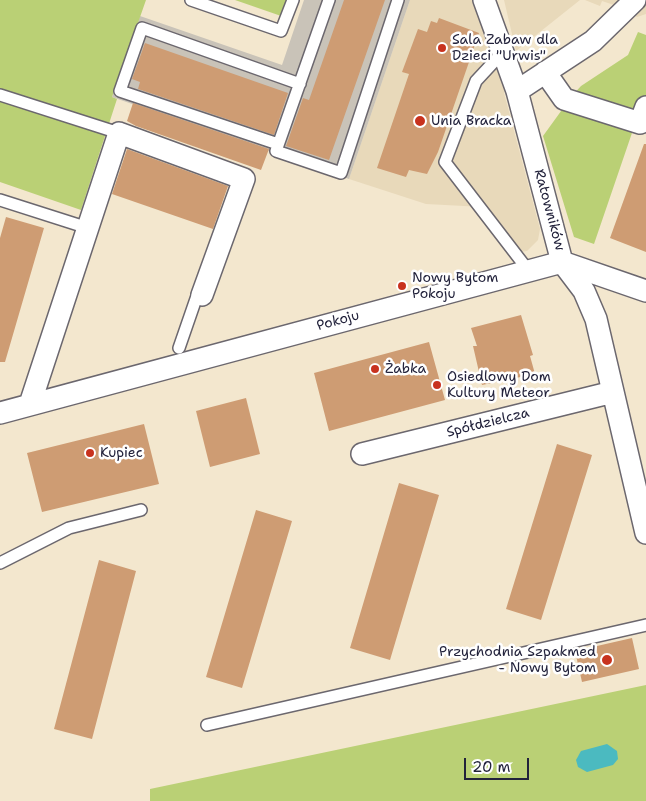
<!DOCTYPE html>
<html>
<head>
<meta charset="utf-8">
<style>
	body { margin:0 }
	#map { position:relative; width:646px; height:801px; overflow:hidden; background:#f3e7ce; font-family:"Shantell Sans",sans-serif }
	canvas { display:block }
	.scale { position:absolute; left:464px; top:758px; width:65px; height:22px; box-sizing:border-box; border:2px solid #22223b; border-top:0; padding-left:6px; font-size:15px; line-height:18px; white-space:nowrap; color:#22223b; -webkit-text-stroke:4px #fff; paint-order:stroke }
</style>
</head>
<body>
<div id="map">
<canvas width="646" height="801"></canvas>
<div class="scale">20 m</div>
</div>
<script>
const ctx = document.querySelector('canvas').getContext('2d');
ctx.lineJoin = 'round';
function paint(path, color) { ctx.fillStyle = color; ctx.fill(path, 'evenodd'); }
const shape = rows => new Path2D(rows.map(r => 'M' + r).join(''));
function stroke(path, color, width, dash) { ctx.strokeStyle = color; ctx.lineWidth = width; ctx.lineCap = dash ? 'butt' : 'round'; ctx.setLineDash(dash || []); ctx.stroke(path); }
function write(font, color, halo, rows, align = 'center') {
  ctx.font = font + ' "Shantell Sans",sans-serif'; ctx.lineWidth = 5; ctx.setLineDash([]); ctx.textBaseline = 'middle'; ctx.strokeStyle = halo; ctx.fillStyle = color; for (const [text, x, y, turn = 0] of rows) {
    ctx.save(); ctx.translate(x, y); ctx.rotate((+turn || 0) * Math.PI / 180); ctx.textAlign = isNaN(turn) ? turn : align; if (halo) ctx.strokeText(text, 0, 0); ctx.fillText(text, 0, 0); ctx.restore();
  }
}
paint(shape([
	[410,0,479,0,509,82,504,93,540,229,538,240,527,251,520,252,483,207,426,204,349,179],
	[504,0,580,0,516,51],
	[585,0,646,0,646,14,637,17,626,9,602,1,600,6]
]), '#e8d9ba');
paint(shape([
	[304,0,410,0,349,179,112,97,140,16,282,65]
]), '#c9c3b8');
paint(shape([
	[0,0,146,0,112,97,117,99,81,210,0,182],
	[235,0,290,0,284,17],
	[638,32,646,35,646,95,638,118,571,97,581,86,628,55],
	[564,107,633,130,594,244,574,237,543,136],
	[646,685,646,801,150,801,150,789]
]), '#bad075');
paint(shape([
	[607,744,617,751,618,759,613,765,587,772,578,767,576,760,581,751]
]), '#4bbac0');
paint(shape([
	[344,0,385,0,329,160,286,146,303,98,309,100],
	[439,18,479,33,438,152,427,174,409,170,406,177,377,168,409,74,402,72,418,29,427,32,431,21,437,23],
	[145,43,288,93,274,135,138,89,140,82,132,79],
	[133,103,269,149,261,170,136,126,127,121],
	[644,144,646,144,646,252,610,238],
	[127,149,228,186,213,229,112,194],
	[6,217,44,228,5,362,0,362,0,238],
	[521,315,533,355,530,356,535,374,482,385,473,346,477,346,471,328],
	[429,342,445,400,329,431,314,373],
	[246,398,260,454,210,467,196,411],
	[144,424,159,484,42,512,27,453],
	[557,444,592,455,541,620,506,609],
	[399,483,439,495,390,660,350,648],
	[256,510,292,521,242,688,206,677],
	[99,560,136,571,92,739,54,729],
	[632,638,639,669,582,682,575,651]
]), '#ce9c73');
const lane = shape([
	[191,0,281,31,293,0],
	[329,0,276,151,341,173,398,0],
	[503,52,476,81,445,162,528,270],
	[0,95,119,133],
	[278,144,120,91,142,28,300,84],
	[0,200,88,228],
	[179,348,198,293,202,295],
	[0,563,69,528,141,510],
	[207,725,646,625]
]);
const street = shape([
	[484,0,517,91,562,262,584,291,596,319,646,533],
	[545,72,564,99,640,123,646,107],
	[517,91,593,41,635,0],
	[30,404,119,133,244,179,202,295],
	[0,413,562,262,646,291],
	[362,454,613,392]
]);
stroke(lane, '#6b676e', 14);
stroke(street, '#6b676e', 24);
stroke(lane, '#fff', 11);
stroke(street, '#fff', 21);
for (const [x, y, r, color] of [
	[442,48,5,"#c8321e"],
	[420,121,6,"#c8321e"],
	[402,286,5,"#c8321e"],
	[375,369,5,"#c8321e"],
	[437,385,5,"#c8321e"],
	[90,453,5,"#c8321e"],
	[607,660,6,"#c8321e"]
]) { const dot = new Path2D(); dot.arc(x, y, r, 0, 2 * Math.PI); ctx.fillStyle = color; ctx.fill(dot); stroke(dot, '#fff', 2); }
write('14px', '#22223b', '#fff', [
	["Sala Zabaw dla",452,40],
	["Dzieci \"Urwis\"",452,56],
	["Unia Bracka",431,121],
	["Nowy Bytom",412,278],
	["Pokoju",412,294],
	["Żabka",385,369],
	["Osiedlowy Dom",447,377],
	["Kultury Meteor",447,393],
	["Kupiec",100,453],
	["Przychodnia Szpakmed",596,652,"right"],
	["- Nowy Bytom",596,668,"right"]
], 'left');
write('14px', '#22223b', '#fff', [
	["Ratowników",549,210,75],
	["Pokoju",338,321,-15],
	["Spółdzielcza",488,423,-14]
]);
</script>
</body>
</html>
